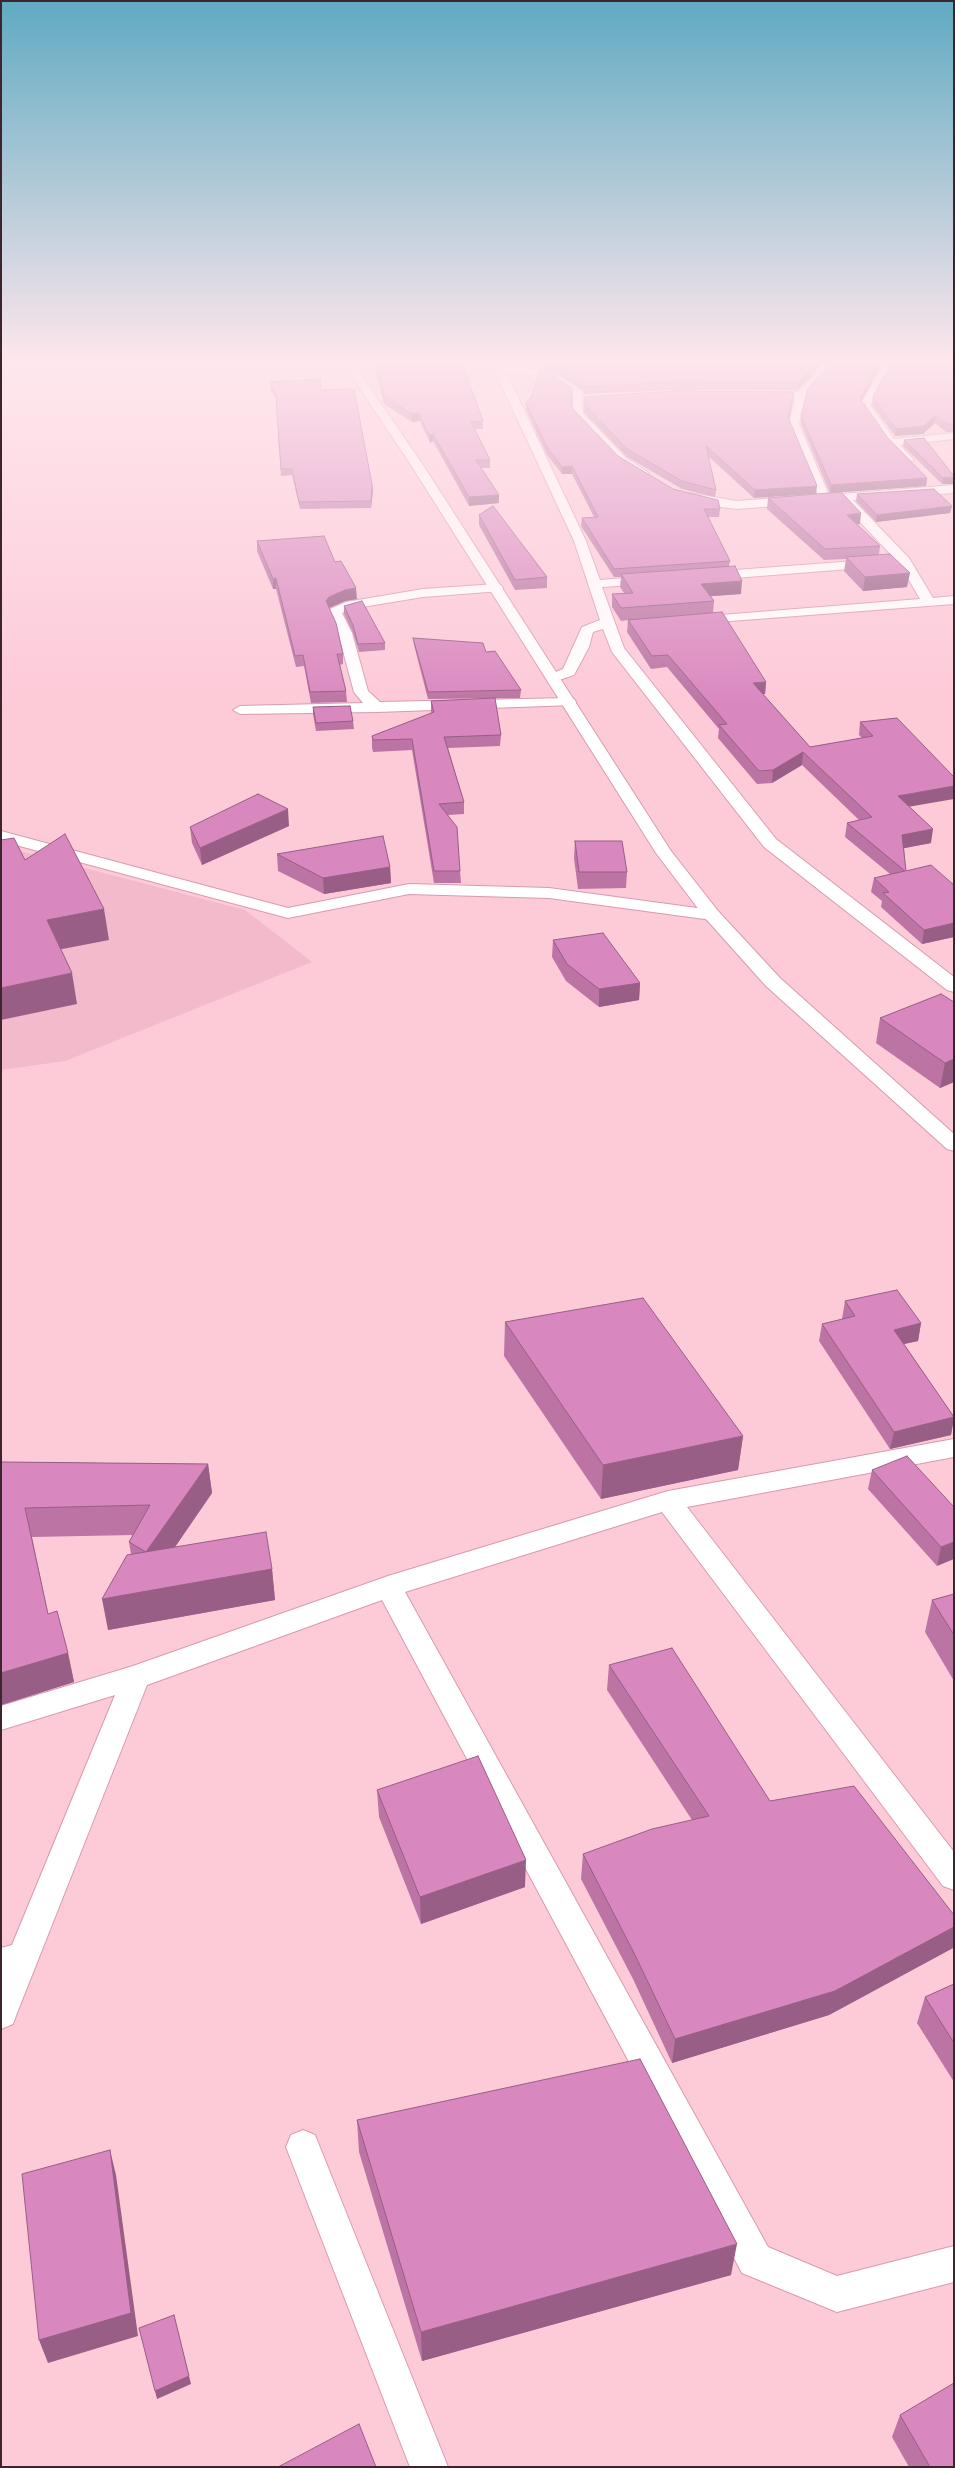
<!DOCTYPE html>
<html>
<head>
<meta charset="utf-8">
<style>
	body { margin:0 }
	#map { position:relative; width:955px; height:2468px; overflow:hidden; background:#fdcad8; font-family:"Titillium Web",sans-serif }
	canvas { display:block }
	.frame { position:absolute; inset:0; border:2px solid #3c252c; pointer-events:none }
</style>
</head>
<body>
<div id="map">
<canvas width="955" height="2468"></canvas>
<div class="frame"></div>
</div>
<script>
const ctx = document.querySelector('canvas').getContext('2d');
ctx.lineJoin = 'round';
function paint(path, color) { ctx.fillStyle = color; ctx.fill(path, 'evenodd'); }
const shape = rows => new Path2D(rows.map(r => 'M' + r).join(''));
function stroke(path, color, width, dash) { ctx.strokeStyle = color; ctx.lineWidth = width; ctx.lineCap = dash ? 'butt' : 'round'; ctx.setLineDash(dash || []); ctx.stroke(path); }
paint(shape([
	[1,846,245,910,312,962,65,1061,1,1070]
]), '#f2baca');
const minor = shape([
	[491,363,501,363,503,366,525,367,555,374,582,391,583,413,626,458,649,473,647,475,639,475,618,462,573,414,573,394,548,378,525,373,506,372,586,541,600,580,650,576,657,580,650,584,602,587,624,648,776,839,954,977,954,992,947,990,764,847,612,652,603,629,593,632,589,647,574,675,553,682,548,681,546,678,548,675,563,669,582,627,600,620,574,541,491,363],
	[825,363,835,363,806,396,799,424,829,495,954,485,954,493,853,500,909,558,933,598,954,596,954,604,691,624,689,621,696,617,920,599,900,565,709,580,702,576,709,572,894,558,840,501,737,509,705,505,686,500,684,497,690,493,737,501,818,495,789,424,795,398,764,398,759,395,764,392,798,392,825,363],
	[884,363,894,363,870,405,894,439,954,433,954,439,900,445,914,460,908,463,904,462,887,444,860,405,884,363],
	[496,584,501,585,503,588,501,591,423,597,350,609,342,613,352,633,368,691,380,702,569,698,574,699,576,702,574,705,377,712,240,714,233,710,240,706,363,703,354,692,338,633,328,612,330,609,346,602,423,589,496,584],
	[1,831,288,908,409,884,549,888,712,910,718,911,721,915,718,919,712,920,549,898,409,894,288,918,1,841,1,831],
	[954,1439,954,1457,687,1507,954,1852,954,1890,943,1886,662,1512,405,1592,768,2247,837,2276,954,2246,954,2282,837,2312,742,2273,382,1600,147,1685,17,2013,13,2024,1,2029,1,1948,12,1945,115,1695,1,1730,1,1706,133,1666,388,1576,668,1491,954,1439],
	[303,2130,315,2135,448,2467,410,2467,286,2147,291,2135,303,2130]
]);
const major = shape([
	[343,363,353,363,423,465,671,851,718,911,780,978,954,1134,954,1151,947,1149,766,986,706,919,656,853,411,465,343,363]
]);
stroke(minor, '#d89bae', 2);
stroke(major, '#d89bae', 2);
paint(minor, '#fff');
paint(major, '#fff');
paint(shape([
	[374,363,469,363,469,367,464,367,483,421,483,429,475,429,490,460,490,468,481,468,499,495,499,503,469,506,433,441,430,443,420,421,412,422,384,404],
	[525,363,823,363,797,390,676,390,584,394,583,390,556,373,541,369,542,364,525,364],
	[830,363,882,363,862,401,887,437,927,478,926,486,842,492,860,524,857,524,880,546,879,554,907,587,863,591,844,571,846,559,824,560,767,509,768,498,830,493,801,424,801,416],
	[954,363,954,432,946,432,935,423,923,434,895,436,872,405,873,397],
	[270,382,321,390,372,484,373,491,371,508,300,509,292,475,281,476,276,399,270,389],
	[794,392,793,399,789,419,754,498,708,456,716,490,715,497,682,489,627,457,584,412,585,397],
	[526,403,572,408,618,456,673,489,720,509,719,517,708,517,730,561,729,566,741,594,711,596,714,601,713,613,766,682,765,694,763,694,810,747,862,738,859,735,860,722,897,718,909,807,931,843,904,848,906,871,954,885,954,937,922,944,881,907,882,901,871,892,874,878,890,874,845,837,847,823,859,820,802,765,772,783,757,784,718,738,719,729,667,667,651,669,627,632,628,620,621,621,612,607,612,594,624,593,620,587,621,577,614,577,581,526,582,518,594,517,572,474,562,474,547,455,526,410],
	[904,440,954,484,942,484,903,446],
	[857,494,952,506,950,513,876,522,856,501],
	[479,515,547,577,547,588,515,590,479,525],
	[257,541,335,562,357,599,345,601,329,608,343,654,343,664,340,665,346,691,347,702,311,703,304,666,296,667,276,589,273,589,257,551],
	[344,606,385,643,385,650,359,652,353,633,344,614],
	[413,638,486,652,521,690,520,698,428,699,414,645],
	[431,701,501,735,500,746,448,748,464,802,464,814,448,815,460,871,461,883,434,883,412,750,373,752,372,748,372,736,431,713],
	[313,707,353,721,354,729,316,731,313,714],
	[289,826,202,865,192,843,190,827],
	[575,841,627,872,626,888,578,889,574,858],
	[277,854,390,867,391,883,324,894,278,871],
	[553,940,640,983,639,1000,599,1007,566,981,552,957],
	[941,994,954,1082,940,1088,876,1043,880,1018],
	[845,1301,921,1323,918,1341,904,1344,954,1417,954,1419,951,1435,890,1449,819,1341,822,1324,842,1319],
	[505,1322,743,1436,738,1470,601,1499,504,1356],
	[1,1462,208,1464,212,1493,175,1547,272,1569,275,1600,108,1630,131,1554,129,1542,133,1535,32,1537,48,1614,68,1653,74,1682,1,1705],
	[872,1470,954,1507,937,1566,868,1489],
	[954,1594,954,1681,925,1632,932,1600],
	[609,1665,770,1801,954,1915,954,1944,953,1948,829,2015,672,2063,633,1979,581,1879,583,1854,692,1820,607,1690],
	[377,1790,525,1887,421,1924,379,1817],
	[954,1984,954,2082,917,2023,925,1997],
	[357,2120,731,2275,422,2361,359,2152],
	[900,2415,954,2467,909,2467,892,2437]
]), '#bb74a4');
paint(shape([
	[817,363,823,363,797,390,798,383],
	[879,363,882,363,859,406,860,398],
	[794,392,793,399,788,425,788,417],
	[419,413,420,421,412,422,412,414],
	[936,415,935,423,923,434,895,436,896,429],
	[433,434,433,441,430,443,429,435],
	[572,466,572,474,562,474,562,467],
	[954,477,954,484,942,484,943,478],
	[927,478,926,486,830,493,831,485],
	[372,484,373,491,371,508,371,501],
	[817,486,816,494,754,498,755,490],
	[499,495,499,503,469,506,469,497],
	[952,506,950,513,876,522,877,515],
	[861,513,860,524,845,526,847,515],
	[910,573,907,587,863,591,865,577],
	[276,578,276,589,273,589,273,579],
	[742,581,741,594,700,597,701,584],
	[356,588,357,599,345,601,329,608,326,601,329,597,345,590],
	[766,682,765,694,752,695,753,683],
	[803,752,802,765,772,783,773,770],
	[954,786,954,799,896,809,898,796],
	[288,809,289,826,202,865,200,848],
	[933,829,931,843,900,849,902,835],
	[390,867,391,883,324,894,323,878],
	[104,909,109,940,52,951,47,920],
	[954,923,954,937,922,944,924,930],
	[72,973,77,1004,1,1020,1,988],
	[640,983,639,1000,599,1007,599,989],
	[954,1059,954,1082,940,1088,945,1063],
	[921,1323,918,1341,890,1347,894,1330],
	[954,1417,951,1435,890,1449,894,1432],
	[743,1436,738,1470,601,1499,603,1465],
	[208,1464,212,1493,151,1582,146,1552],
	[954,1542,954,1559,937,1566,941,1547],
	[272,1569,275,1600,108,1630,102,1599],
	[68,1653,74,1682,1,1705,1,1673],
	[526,1860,525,1887,421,1924,420,1897],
	[954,1927,954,1944,953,1948,829,2015,672,2063,675,2039],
	[110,2150,116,2175,138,2336,48,2363,39,2340],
	[737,2244,731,2275,422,2361,421,2332],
	[174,2315,191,2384,157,2399,155,2391]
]), '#985e86');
const building = shape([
	[375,363,462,363,483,421,471,422,490,460,476,460,499,495,469,497,433,434,429,435,419,413,412,414,384,396,375,363],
	[545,363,817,363,798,383,676,382,584,387,583,382,556,365,545,363],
	[830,363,879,363,860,398,887,437,927,478,831,485,801,416,808,389,830,363],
	[891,363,954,363,954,424,947,424,936,415,924,426,896,429,873,397,891,363],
	[539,371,548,372,572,388,572,408,618,456,673,489,718,500,720,509,704,509,730,561,614,569,582,518,598,517,572,466,562,467,547,447,526,403,532,396,539,371],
	[320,379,321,390,354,389,372,484,371,501,299,502,292,469,281,469,276,398,278,398,270,382,320,379],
	[676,391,794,392,788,417,817,486,755,490,706,446,716,490,682,481,627,449,585,405,585,397,676,391],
	[924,438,954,476,954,477,943,478,904,440,924,438],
	[934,489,952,506,877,515,857,494,934,489],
	[841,492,861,513,847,515,880,546,825,549,768,498,841,492],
	[493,506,547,577,515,580,479,515,493,506],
	[324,536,335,562,341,561,356,588,345,590,329,597,326,601,336,623,343,654,337,654,346,691,310,692,303,655,295,656,276,578,273,579,257,541,324,536],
	[890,554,910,573,865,577,846,557,890,554],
	[735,566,742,581,701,584,714,601,621,608,612,594,633,593,621,574,735,566],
	[362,601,385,643,358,644,353,625,344,606,362,601],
	[722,612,766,682,753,683,810,747,873,736,860,722,897,718,954,777,954,786,898,796,933,829,902,835,906,871,931,865,954,885,954,923,924,930,883,893,889,892,874,878,905,871,847,823,872,817,803,752,773,770,759,771,719,725,727,724,668,655,652,656,628,620,722,612],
	[413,638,483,643,486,652,495,651,521,690,428,692,413,638],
	[495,698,501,735,444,737,464,802,439,804,457,827,460,871,434,871,412,739,373,740,372,736,434,712,431,701,495,698],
	[350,706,353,721,316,723,313,707,350,706],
	[258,794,288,809,200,848,190,827,258,794],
	[65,834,104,909,47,920,72,973,1,988,1,840,14,838,25,860,65,834],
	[383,836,390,867,323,878,277,854,383,836],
	[575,841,622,841,627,872,579,872,575,841],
	[603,933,640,983,599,989,567,964,553,940,603,933],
	[941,994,954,1002,954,1059,945,1063,880,1018,941,994],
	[897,1290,921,1323,894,1330,954,1417,894,1432,822,1324,855,1316,845,1301,897,1290],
	[643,1298,743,1436,603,1465,505,1322,643,1298],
	[907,1456,954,1507,954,1542,941,1547,872,1470,907,1456],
	[1,1462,208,1464,146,1552,129,1542,150,1505,25,1508,48,1614,57,1611,68,1653,1,1673,1,1462],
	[266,1532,272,1569,102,1599,127,1555,266,1532],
	[954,1594,954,1635,932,1600,954,1594],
	[672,1648,770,1801,854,1786,954,1915,954,1927,835,1991,675,2039,635,1955,583,1854,652,1829,709,1816,609,1665,672,1648],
	[478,1756,526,1860,420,1897,377,1790,478,1756],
	[954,1984,954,2043,925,1997,954,1984],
	[640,2059,737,2244,421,2332,357,2120,640,2059],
	[110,2150,131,2313,39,2340,22,2174,110,2150],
	[174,2315,189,2376,155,2391,139,2328,174,2315],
	[954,2383,954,2467,930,2467,900,2415,954,2383],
	[359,2424,376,2467,278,2467,359,2424]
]);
paint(building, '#d987bf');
stroke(building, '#985e86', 1);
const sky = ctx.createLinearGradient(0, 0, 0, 708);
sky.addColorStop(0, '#5faac2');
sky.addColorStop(0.51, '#fee7ed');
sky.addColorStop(1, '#fee7ed00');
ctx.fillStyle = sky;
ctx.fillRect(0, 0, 955, 708);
</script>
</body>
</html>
